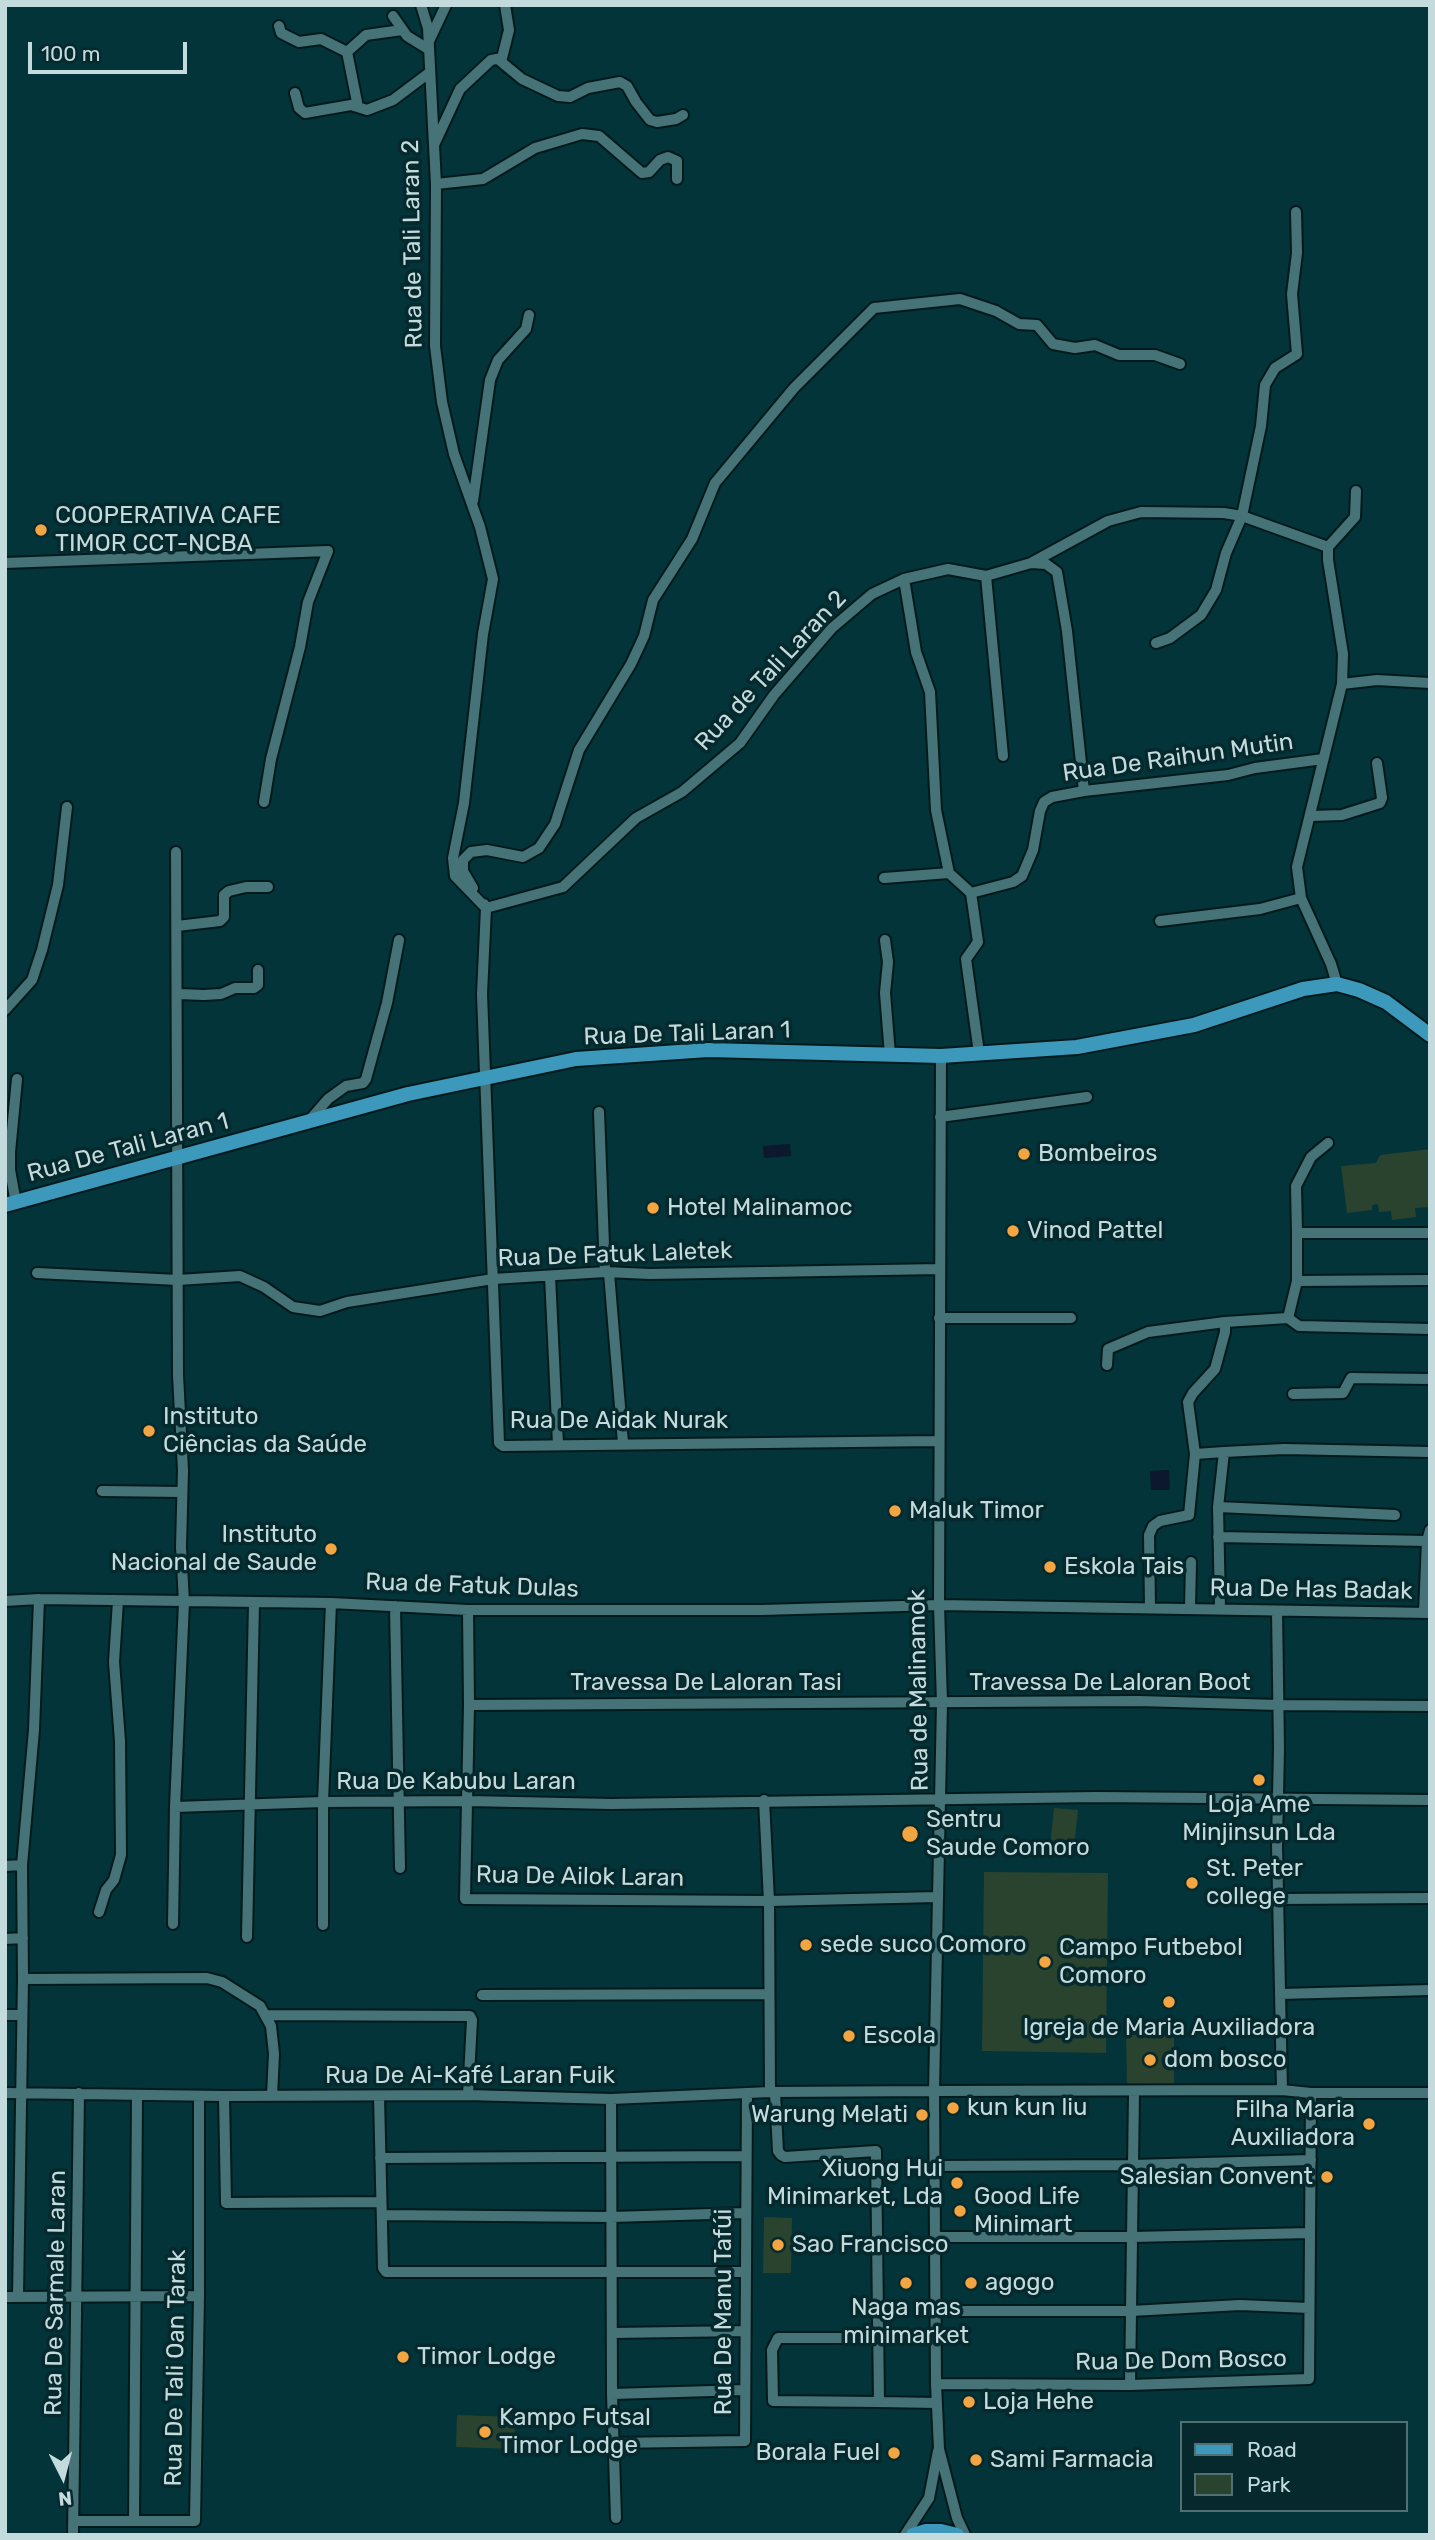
<!DOCTYPE html>
<html>
<head>
<meta charset="utf-8">
<style>
	body { margin:0 }
	#map { position:relative; width:1435px; height:2540px; overflow:hidden; background:#023439; font-family:Rubik,sans-serif }
	canvas { display:block }
	.frame { position:absolute; inset:0; border:7px solid #c4dbde; pointer-events:none }
	.legend { position:absolute; left:1180px; top:2421px; width:228px; height:91px; box-sizing:border-box; background:#05292d; border:2px solid #517074; margin:0; padding:9px 12px; list-style:none; font-size:21px; color:#c4dbde }
	.legend li { display:flex; align-items:center; gap:14px; height:35px }
	.legend b { width:35px; border:2px solid #517074 }
	.north { position:absolute; left:28px; top:2442px; width:70px; height:70px; -webkit-text-stroke:5px #05292d; paint-order:stroke; rotate:174deg; font-size:19px; font-weight:700; line-height:28px; text-align:center; color:#c4dbde }
	.north::after { content:''; display:block; margin:auto; width:24px; height:32px; background:#c4dbde; clip-path:polygon(50% 0,100% 100%,50% 72%,0 100%) }
	.scale { position:absolute; left:28px; top:42px; width:159px; height:32px; box-sizing:border-box; border:4px solid #c4dbde; border-top:0; padding-left:9px; font-size:21px; line-height:24px; white-space:nowrap; color:#c4dbde; -webkit-text-stroke:5px #05292d; paint-order:stroke }
</style>
</head>
<body>
<div id="map">
<canvas width="1435" height="2540"></canvas>
<div class="frame"></div>
<ul class="legend">
<li><b style="height:9px;background:#3c99bc"></b>Road</li>
<li><b style="height:19px;background:#29432f"></b>Park</li>
</ul>
<div class="north">N</div>
<div class="scale">100 m</div>
</div>
<script>
const ctx = document.querySelector('canvas').getContext('2d');
ctx.lineJoin = 'round';
function paint(path, color) { ctx.fillStyle = color; ctx.fill(path, 'evenodd'); }
const shape = rows => new Path2D(rows.map(r => 'M' + r).join(''));
function stroke(path, color, width, dash) { ctx.strokeStyle = color; ctx.lineWidth = width; ctx.lineCap = dash ? 'butt' : 'round'; ctx.setLineDash(dash || []); ctx.stroke(path); }
function write(font, color, halo, rows, align = 'center') {
  ctx.font = font + ' Rubik,sans-serif'; ctx.lineWidth = 7; ctx.setLineDash([]); ctx.textBaseline = 'middle'; ctx.strokeStyle = halo; ctx.fillStyle = color; for (const [text, x, y, turn = 0] of rows) {
    ctx.save(); ctx.translate(x, y); ctx.rotate((+turn || 0) * Math.PI / 180); ctx.textAlign = isNaN(turn) ? turn : align; if (halo) ctx.strokeText(text, 0, 0); ctx.fillText(text, 0, 0); ctx.restore();
  }
}
paint(shape([
	[1430,1149,1430,1207,1415,1208,1416,1217,1392,1220,1391,1211,1379,1212,1378,1204,1372,1205,1372,1210,1347,1213,1341,1166,1376,1163,1380,1155],
	[1054,1808,1078,1810,1074,1848,1050,1846],
	[984,1872,1108,1873,1106,2053,982,2051],
	[1126,2035,1174,2035,1174,2084,1127,2085],
	[764,2217,792,2218,791,2273,763,2273],
	[457,2415,515,2417,514,2449,456,2447]
]), '#29432f');
paint(shape([
	[790,1144,791,1156,764,1158,763,1146],
	[1169,1470,1170,1490,1151,1490,1150,1471]
]), '#0b182d');
const minor = shape([
	[421,5,428,28,436,184,435,346,442,402,454,454,480,527,493,579,483,634,464,803,453,858,455,876,486,908,563,887,636,818,682,792,740,743,774,695,832,628,872,594,904,579,948,569,986,576,1031,563,1108,521,1141,512,1224,513,1242,516,1328,547,1328,560,1343,654,1342,684,1297,867,1301,898,1331,964,1337,984],
	[393,16,407,36,428,49],
	[279,26,281,33,299,42,321,39,347,52],
	[429,41,446,5],
	[502,58,509,30,505,5],
	[295,93,299,108,305,113,351,105,367,110,393,100,429,73],
	[358,107,347,52,366,35,402,30],
	[434,145,460,89,491,60,502,58,499,60,522,79,558,96,570,97,588,88,620,82,627,86,636,102,650,120,657,122,676,119,683,115],
	[436,184,483,179,535,148,582,134,599,136,642,173,649,172,660,160,668,157,677,161,677,179],
	[473,501,490,380,498,360,526,329,529,315],
	[1328,547,1355,517,1356,491],
	[5,563,328,551,308,602,300,647,271,759,264,802],
	[1031,563,1046,564,1057,572,1067,631,1084,791],
	[986,576,1003,756],
	[904,579,916,652,930,692,936,810,949,873,971,893],
	[1156,643,1170,638,1201,615,1216,590,1226,553,1242,516,1261,426,1265,385,1275,368,1297,354,1292,294,1297,253,1296,212],
	[1342,684,1377,680,1430,683],
	[1311,816,1342,815,1380,803,1382,798,1377,763],
	[176,852,178,1375,183,1470,181,1547,184,1602,175,1807,323,1802,468,1801,611,1804,1097,1797,1430,1800],
	[884,878,949,873],
	[473,888,463,871,463,860,471,852,487,850,523,857,539,848,555,824,579,750,631,664,644,636,653,600,692,539,715,483,794,388,874,308,960,299,996,311,1019,324,1037,325,1053,344,1075,348,1095,345,1119,355,1155,355,1180,364],
	[484,904,486,908,482,994,499,1443,503,1446,939,1441],
	[1160,921,1260,909,1301,898],
	[177,926,220,921,224,917,224,895,229,891,246,887,268,887],
	[885,940,888,962,885,993,890,1055],
	[178,994,204,995,221,994,235,988,254,988,258,985,258,970],
	[5,1010,32,980,42,950,58,885,67,807],
	[979,1053,966,959,978,942,971,893,1013,882,1022,876,1033,850,1040,811,1044,802,1052,797,1084,791,1228,775,1255,768,1323,759],
	[941,1056,939,1605,942,1703,934,2091,936,2384,939,2449,957,2518,965,2535],
	[599,1112,605,1272],
	[940,1117,1087,1097],
	[308,1122,328,1099,346,1086,363,1083,366,1079,387,1003,399,940],
	[16,1203,10,1170,10,1152,17,1079],
	[1297,1233,1296,1186,1311,1157,1328,1143],
	[37,1273,178,1280,240,1276,264,1287,293,1307,320,1311,347,1302,493,1279,605,1272,650,1274,940,1269],
	[609,1273,623,1443],
	[550,1276,558,1444],
	[1297,1281,1430,1280],
	[939,1318,1071,1318],
	[1288,1318,1299,1326,1430,1329],
	[1107,1365,1108,1349,1148,1332,1225,1322],
	[1293,1394,1343,1393,1351,1378,1430,1379],
	[1224,1452,1284,1449,1430,1452],
	[102,1491,181,1492],
	[1218,1507,1395,1515],
	[1218,1537,1427,1541],
	[5,1601,39,1599,331,1603,468,1610,761,1610,939,1605,1430,1613],
	[395,1606,400,1868],
	[1150,1608,1149,1535,1153,1526,1160,1521,1189,1515,1195,1454],
	[1190,1608,1191,1562],
	[1220,1609,1218,1507,1224,1452,1195,1454,1188,1402,1193,1393,1215,1369,1225,1332,1225,1322,1288,1318,1297,1281,1297,1233,1430,1233],
	[468,1610,469,1705,465,1899,769,1901,937,1897],
	[1277,1611,1279,1748,1277,1844,1282,2090],
	[1424,1613,1427,1541,1430,1530],
	[469,1705,1139,1701,1278,1705,1430,1706],
	[764,1800,769,1901,770,2092],
	[5,1866,22,1865],
	[1278,1899,1430,1898],
	[99,1912,106,1890,114,1880,121,1855,120,1741,114,1662,118,1601],
	[173,1924,175,1807],
	[323,1925,323,1802,331,1603],
	[247,1937,254,1603],
	[5,1939,23,1938],
	[23,1979,207,1978,222,1982,260,2006,271,2026,274,2054,272,2096],
	[1280,1994,1430,1990],
	[482,1995,769,1994],
	[5,2015,21,2015],
	[265,2015,470,2016,472,2020,468,2095],
	[5,2093,224,2096,468,2095,611,2099,770,2092,934,2091,1282,2090,1311,2093,1309,2379,1130,2385,936,2384],
	[775,2093,778,2151,781,2155,785,2157,876,2151,879,2402,937,2403],
	[1311,2093,1430,2093],
	[224,2096,226,2203,381,2202],
	[379,2096,383,2268,386,2272,744,2272],
	[611,2099,612,2394,616,2518],
	[380,2158,746,2156],
	[935,2166,1133,2165,1311,2160],
	[382,2215,611,2217,745,2213],
	[935,2237,1132,2237,1310,2233],
	[878,2246,935,2246],
	[18,2296,23,1979,22,1865,34,1730,39,1599],
	[5,2297,199,2296],
	[935,2311,1131,2311,1240,2305,1309,2308],
	[612,2333,745,2331],
	[879,2338,778,2338,772,2350,773,2401,879,2402],
	[1130,2385,1134,2092],
	[612,2394,745,2390],
	[613,2443,745,2441,747,2093],
	[74,2521,195,2521,199,2296,199,2096],
	[134,2521,137,2095],
	[73,2535,79,2093],
	[905,2535,929,2498,938,2451]
]);
const major = shape([
	[5,1205,408,1094,576,1059,708,1050,941,1056,1077,1047,1194,1025,1303,989,1337,984,1359,990,1386,1002,1430,1035],
	[913,2535,926,2531,941,2531,957,2535]
]);
stroke(minor, '#031a1c', 14);
stroke(major, '#031a1c', 18);
stroke(minor, '#467378', 10);
stroke(major, '#3c99bc', 14);
for (const [x, y, r, color] of [
	[41,530,7,"#f2a541"],
	[1024,1154,7,"#f2a541"],
	[653,1208,7,"#f2a541"],
	[1013,1231,7,"#f2a541"],
	[149,1431,7,"#f2a541"],
	[895,1511,7,"#f2a541"],
	[331,1549,7,"#f2a541"],
	[1050,1567,7,"#f2a541"],
	[1259,1780,7,"#f2a541"],
	[910,1834,9,"#f2a541"],
	[1192,1883,7,"#f2a541"],
	[806,1945,7,"#f2a541"],
	[1045,1962,7,"#f2a541"],
	[1169,2002,7,"#f2a541"],
	[849,2036,7,"#f2a541"],
	[1150,2060,7,"#f2a541"],
	[953,2108,7,"#f2a541"],
	[922,2115,7,"#f2a541"],
	[1369,2124,7,"#f2a541"],
	[1327,2177,7,"#f2a541"],
	[957,2183,7,"#f2a541"],
	[960,2211,7,"#f2a541"],
	[778,2245,7,"#f2a541"],
	[906,2283,7,"#f2a541"],
	[971,2283,7,"#f2a541"],
	[403,2357,7,"#f2a541"],
	[969,2402,7,"#f2a541"],
	[485,2432,7,"#f2a541"],
	[894,2453,7,"#f2a541"],
	[976,2460,7,"#f2a541"]
]) { const dot = new Path2D(); dot.arc(x, y, r, 0, 2 * Math.PI); ctx.fillStyle = color; ctx.fill(dot); stroke(dot, '#05292d', 2.5); }
write('24px', '#c4dbde', '#05292d', [
	["Rua de Tali Laran 2",413,244,-91],
	["Rua de Tali Laran 2",771,671,-47],
	["Rua De Raihun Mutin",1178,758,-8],
	["Rua De Tali Laran 1",687,1034,-2],
	["Rua De Tali Laran 1",128,1148,-15],
	["Rua De Fatuk Laletek",615,1255,-2],
	["Rua De Aidak Nurak",619,1421],
	["Rua de Fatuk Dulas",472,1586,2],
	["Rua De Has Badak",1311,1590,1],
	["Travessa De Laloran Tasi",706,1683],
	["Travessa De Laloran Boot",1110,1683],
	["Rua de Malinamok",919,1690,-91],
	["Rua De Kabubu Laran",456,1782],
	["Rua De Ailok Laran",580,1877,1],
	["Rua De Ai-Kafé Laran Fuik",470,2076],
	["Rua De Sarmale Laran",56,2293,-89],
	["Rua De Manu Tafúi",724,2312,-90],
	["Rua De Dom Bosco",1181,2361,-1],
	["Rua De Tali Oan Tarak",176,2368,-89]
]);
write('24px', '#c4dbde', '#05292d', [
	["COOPERATIVA CAFE",55,516],
	["TIMOR CCT-NCBA",55,544],
	["Bombeiros",1038,1154],
	["Hotel Malinamoc",667,1208],
	["Vinod Pattel",1027,1231],
	["Instituto",163,1417],
	["Ciências da Saúde",163,1445],
	["Maluk Timor",909,1511],
	["Instituto",317,1535,"right"],
	["Nacional de Saude",317,1563,"right"],
	["Eskola Tais",1064,1567],
	["Loja Ame",1259,1805,"center"],
	["Minjinsun Lda",1259,1833,"center"],
	["Sentru",926,1820],
	["Saude Comoro",926,1848],
	["St. Peter",1206,1869],
	["college",1206,1897],
	["sede suco Comoro",820,1945],
	["Campo Futbebol",1059,1948],
	["Comoro",1059,1976],
	["Igreja de Maria Auxiliadora",1169,2028,"center"],
	["Escola",863,2036],
	["dom bosco",1164,2060],
	["kun kun liu",967,2108],
	["Filha Maria",1355,2110,"right"],
	["Auxiliadora",1355,2138,"right"],
	["Warung Melati",908,2115,"right"],
	["Xiuong Hui",943,2169,"right"],
	["Minimarket, Lda",943,2197,"right"],
	["Salesian Convent",1313,2177,"right"],
	["Good Life",974,2197],
	["Minimart",974,2225],
	["Sao Francisco",792,2245],
	["agogo",985,2283],
	["Naga mas",906,2308,"center"],
	["minimarket",906,2336,"center"],
	["Timor Lodge",417,2357],
	["Loja Hehe",983,2402],
	["Kampo Futsal",499,2418],
	["Timor Lodge",499,2446],
	["Borala Fuel",880,2453,"right"],
	["Sami Farmacia",990,2460]
], 'left');
</script>
</body>
</html>
